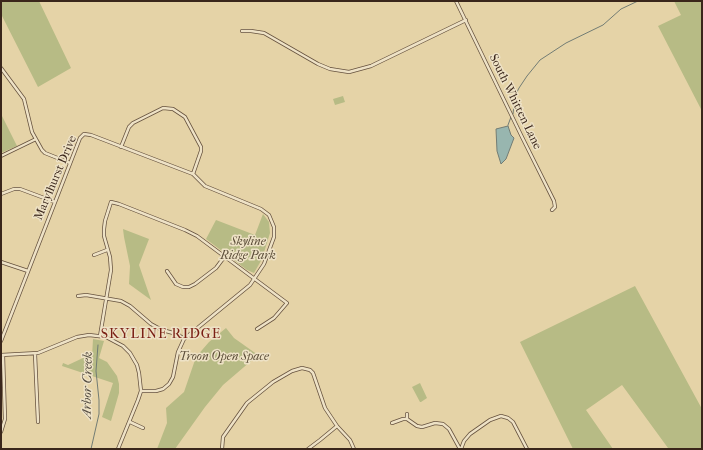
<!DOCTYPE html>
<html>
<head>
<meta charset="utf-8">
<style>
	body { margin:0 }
	#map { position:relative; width:703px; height:450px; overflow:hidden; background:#e5d3a7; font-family:"IM FELL French Canon",serif }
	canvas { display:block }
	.frame { position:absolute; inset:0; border:2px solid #3a261b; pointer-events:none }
</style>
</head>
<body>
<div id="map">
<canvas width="703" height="450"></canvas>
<div class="frame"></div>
</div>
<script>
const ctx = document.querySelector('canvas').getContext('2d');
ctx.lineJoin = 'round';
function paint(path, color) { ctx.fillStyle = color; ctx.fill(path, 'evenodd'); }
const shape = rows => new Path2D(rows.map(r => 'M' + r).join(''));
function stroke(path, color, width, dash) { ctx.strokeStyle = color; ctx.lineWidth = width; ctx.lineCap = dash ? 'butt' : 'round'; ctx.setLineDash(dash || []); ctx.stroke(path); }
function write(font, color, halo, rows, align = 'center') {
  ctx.font = font + ' "IM FELL French Canon",serif'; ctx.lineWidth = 3; ctx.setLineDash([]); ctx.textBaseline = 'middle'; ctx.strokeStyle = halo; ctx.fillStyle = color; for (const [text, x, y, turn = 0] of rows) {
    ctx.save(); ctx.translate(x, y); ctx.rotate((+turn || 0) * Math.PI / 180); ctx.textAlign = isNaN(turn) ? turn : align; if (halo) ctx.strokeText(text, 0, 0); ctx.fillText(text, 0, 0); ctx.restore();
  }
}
paint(shape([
	[1,1,39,1,71,68,38,87,1,14],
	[674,1,702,1,702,111,658,26,681,15],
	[343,96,345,102,335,105,333,99],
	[1,114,17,146,1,153],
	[263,214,269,222,270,233,262,259,254,273,247,270,206,239,216,220,255,235],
	[123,229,149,239,139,265,151,300,129,284,130,266,124,237],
	[635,286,702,409,702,449,667,449,668,448,622,385,586,410,613,449,573,449,520,342],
	[226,328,234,338,258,355,223,385,205,407,175,449,157,449,167,423,166,408,184,392,196,357,209,342],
	[93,339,104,341,99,358,107,362,117,376,119,384,119,393,111,421,102,417,113,383,62,366,63,363,68,365,83,358,92,357],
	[420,383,427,398,421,402,420,402,412,387]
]), '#b7bb85');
const water = shape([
	[508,126,511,135,514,138,506,159,501,164,497,151,496,129,508,126]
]);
paint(water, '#98b6af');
stroke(water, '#727c74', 1);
stroke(shape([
	[513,114,515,96,519,88,527,76,540,60,566,43,603,25,621,9,638,1],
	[508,125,511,117],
	[91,449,99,414,99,400,96,371,98,345]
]), '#727c74', 1);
const minor = shape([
	[456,1,522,137,554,201,555,207,552,210],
	[242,31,251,31,264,33,318,64,330,69,349,72,371,66,466,20],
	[1,68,24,99,32,132,42,150,45,153,70,163],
	[121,147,129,127,133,123,163,108,173,109,185,117,201,147,201,151,193,174],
	[1,156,36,139],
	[1,194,14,189,20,189,55,202],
	[94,255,107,250],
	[1,262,28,271],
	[167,271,176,284,183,287,189,287,195,284,216,268,225,256],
	[78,296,86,295,121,301,130,306,151,324,162,330,177,334,184,339],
	[100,336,111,270,110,257,104,236,104,229,105,221,111,202,119,204,185,230,197,236,287,303,274,318,257,329],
	[1,341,80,138,84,134,91,135,193,174,205,186,261,209,269,215,274,227,274,237,264,264,250,285,184,339,178,352,173,377,169,384,163,389,156,391,141,391],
	[35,354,38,422],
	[1,355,38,353,77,337,89,335,106,337,123,346,130,353,137,365,139,373,141,391,138,400,118,449],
	[407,419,407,414],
	[130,422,143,428],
	[392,423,403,419,407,419,417,426,422,427,435,423,443,424,449,429,460,449],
	[1,432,5,419,3,355],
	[222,449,223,437,247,403,273,382,292,371,302,368,310,370,313,373,325,408,337,426,350,440,354,449],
	[308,449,320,440,337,426],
	[461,449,464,441,470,434,490,420,501,416,508,418,513,422,527,449]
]);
stroke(minor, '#65513e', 4);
stroke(minor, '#eee2c6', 2.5);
write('12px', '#3a261b', '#eee2c6', [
	["South Whitten Lane",515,102,64],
	["Marylhurst Drive",56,178,-67]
]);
write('italic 12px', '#594b36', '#eee2c6', [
	["Skyline",248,242],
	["Ridge Park",248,256],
	["Troon Open Space",224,357]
]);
write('italic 13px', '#524a40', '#eee2c6', [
	["Arbor Creek",88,385,-89]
]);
ctx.letterSpacing = '1px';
write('14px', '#7a1f14', '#eee2c6', [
	["SKYLINE RIDGE",161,335]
]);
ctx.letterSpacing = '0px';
</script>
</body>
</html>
